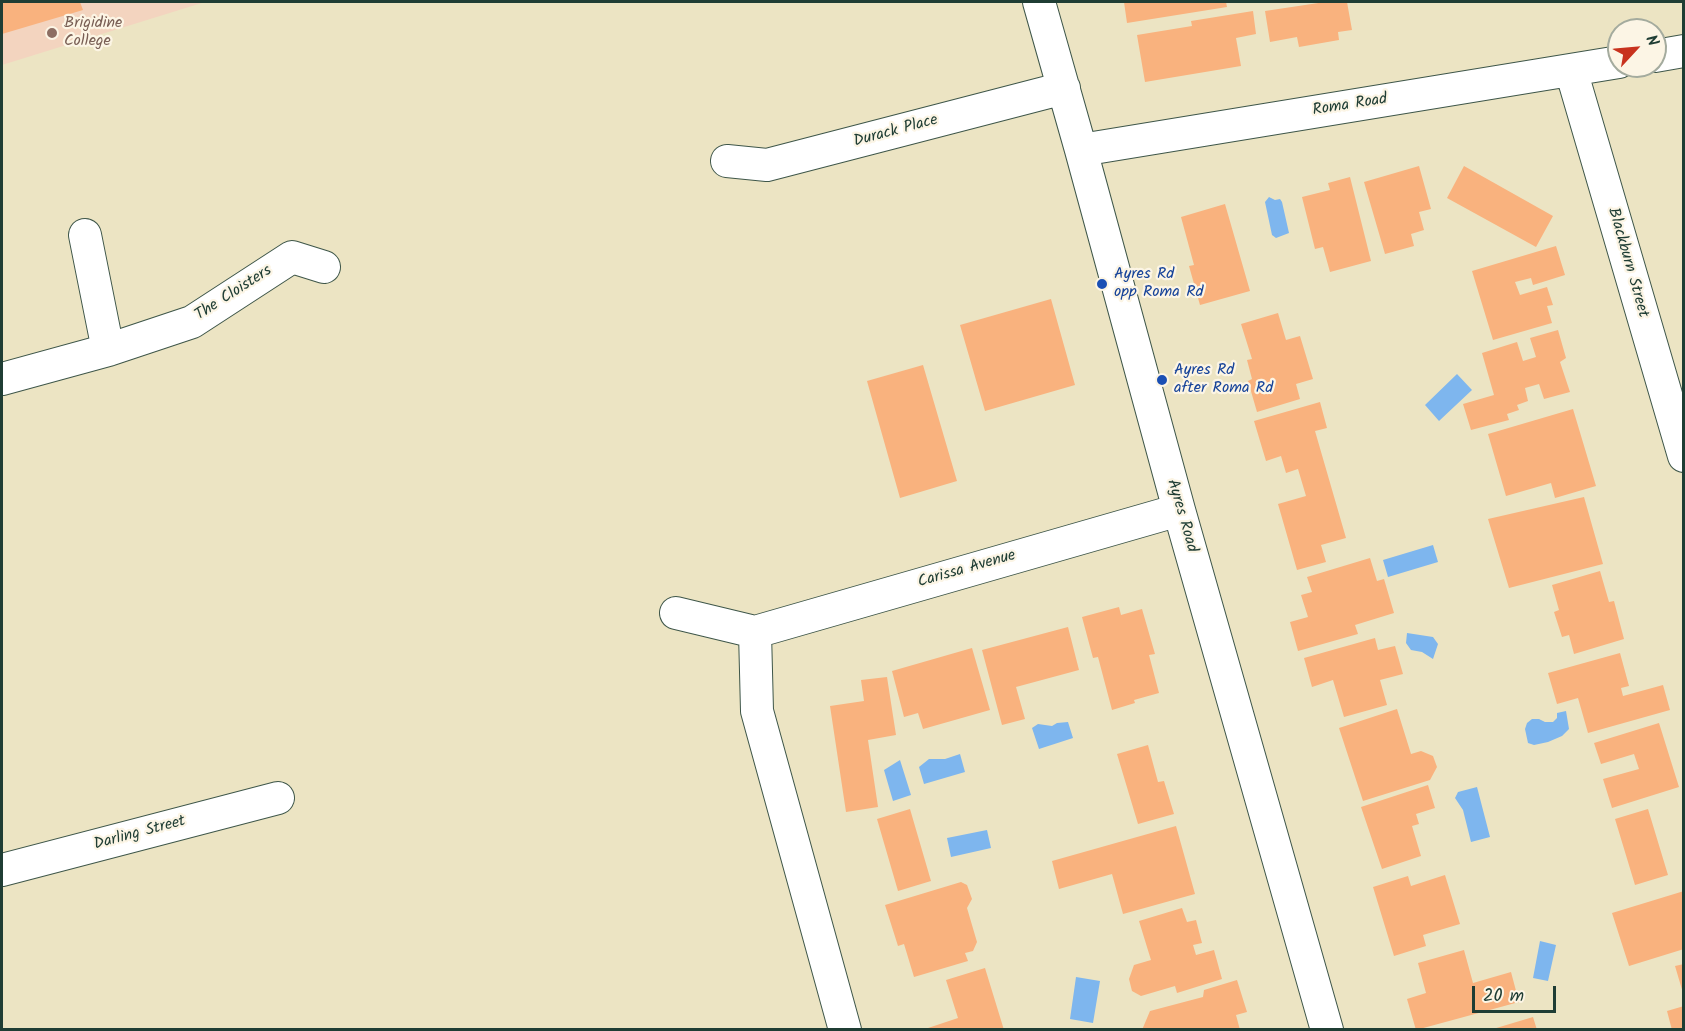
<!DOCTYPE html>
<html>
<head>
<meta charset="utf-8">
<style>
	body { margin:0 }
	#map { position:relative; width:1685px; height:1031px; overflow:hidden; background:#ece4c3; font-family:Kalam,sans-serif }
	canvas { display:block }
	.frame { position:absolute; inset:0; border:3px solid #1f3d34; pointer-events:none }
	.north { position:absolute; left:1607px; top:18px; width:60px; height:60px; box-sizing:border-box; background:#fcf5e5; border:2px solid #a4ab9e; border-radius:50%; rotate:64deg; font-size:16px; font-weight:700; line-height:24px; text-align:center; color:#1f3d34 }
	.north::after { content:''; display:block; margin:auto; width:21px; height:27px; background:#c8321e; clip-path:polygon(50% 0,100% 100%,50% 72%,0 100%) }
	.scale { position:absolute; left:1472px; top:986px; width:84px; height:27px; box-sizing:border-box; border:3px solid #1f3d34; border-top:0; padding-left:8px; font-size:18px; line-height:21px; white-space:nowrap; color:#1f3d34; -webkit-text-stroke:4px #fcf5e5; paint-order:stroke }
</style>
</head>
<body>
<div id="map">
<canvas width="1685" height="1031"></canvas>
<div class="frame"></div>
<div class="north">N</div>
<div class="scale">20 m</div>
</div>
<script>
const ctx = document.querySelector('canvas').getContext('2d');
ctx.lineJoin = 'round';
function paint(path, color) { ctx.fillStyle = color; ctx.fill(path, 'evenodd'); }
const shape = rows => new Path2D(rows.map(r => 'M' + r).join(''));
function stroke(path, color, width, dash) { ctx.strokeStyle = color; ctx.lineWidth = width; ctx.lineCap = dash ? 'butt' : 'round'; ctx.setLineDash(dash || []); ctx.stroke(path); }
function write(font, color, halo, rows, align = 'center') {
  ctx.font = font + ' Kalam,sans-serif'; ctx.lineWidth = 4.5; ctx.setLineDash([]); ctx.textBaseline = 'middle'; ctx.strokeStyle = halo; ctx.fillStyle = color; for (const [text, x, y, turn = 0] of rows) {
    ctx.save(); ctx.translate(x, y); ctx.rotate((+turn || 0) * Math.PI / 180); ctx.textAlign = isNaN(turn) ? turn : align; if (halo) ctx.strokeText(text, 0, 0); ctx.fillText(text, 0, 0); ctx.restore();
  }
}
paint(shape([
	[2,2,205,2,2,65]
]), '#f3d4bf');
paint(shape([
	[1269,197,1275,200,1280,199,1282,202,1289,233,1276,238,1272,235,1265,202],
	[1457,374,1472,390,1439,421,1425,405],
	[1433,545,1438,562,1388,577,1383,560],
	[1407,633,1433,637,1438,644,1433,659,1422,652,1411,650,1406,643],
	[1566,711,1569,729,1562,736,1548,742,1534,745,1528,743,1525,729,1527,723,1532,719,1539,719,1545,722,1553,722,1557,718,1557,713],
	[1068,722,1073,738,1039,749,1032,728,1038,724,1052,726,1057,723],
	[960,754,965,772,924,784,919,767,929,759,945,759],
	[900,760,911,795,893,801,884,770],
	[1477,787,1490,837,1471,842,1463,810,1455,798,1458,792],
	[987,830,991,848,951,857,947,838],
	[1540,941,1556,945,1548,981,1533,978],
	[1076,977,1100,981,1093,1023,1070,1019]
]), '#7eb6ee');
paint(shape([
	[2,2,80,2,83,10,2,34],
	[1124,2,1226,2,1227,7,1127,23],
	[1325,2,1347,2,1352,30,1338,32,1339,40,1299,47,1297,37,1270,42,1265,11],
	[1253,11,1256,34,1236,38,1241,66,1145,82,1137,35,1192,26,1191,21],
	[1419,166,1431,209,1419,212,1424,230,1411,234,1414,246,1385,254,1364,182],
	[1464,166,1553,216,1536,247,1447,198],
	[1350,177,1371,261,1330,272,1323,247,1315,249,1302,197,1330,190,1328,183],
	[1225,204,1250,291,1200,305,1189,266,1194,265,1181,217],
	[1556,246,1565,275,1533,285,1531,278,1515,282,1520,295,1547,287,1553,305,1547,306,1552,323,1493,340,1472,271],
	[1051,299,1075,385,985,411,960,325],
	[1278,313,1286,340,1300,336,1313,379,1296,384,1300,399,1257,412,1248,381,1252,379,1247,360,1252,359,1241,324],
	[1558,330,1566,358,1560,362,1570,392,1544,399,1539,384,1525,388,1528,401,1517,405,1519,410,1507,414,1509,420,1471,430,1463,404,1494,395,1482,353,1517,342,1523,361,1536,357,1530,338],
	[923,365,957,481,900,498,867,381],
	[1320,402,1327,428,1315,431,1346,538,1321,545,1326,562,1297,570,1278,504,1306,496,1298,469,1286,473,1281,456,1266,461,1254,421],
	[1573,409,1596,486,1555,498,1551,483,1506,496,1488,434],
	[1584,497,1603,564,1509,588,1488,519],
	[1370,558,1377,581,1384,579,1394,613,1355,625,1358,634,1298,651,1290,622,1308,617,1301,595,1312,592,1307,577],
	[1600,571,1609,602,1614,601,1624,639,1574,654,1569,635,1562,637,1554,612,1559,610,1552,585],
	[1119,607,1121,615,1142,609,1155,654,1149,655,1159,693,1134,700,1135,703,1112,710,1098,657,1093,658,1082,617],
	[1068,627,1079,670,1016,687,1025,719,1002,725,982,650],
	[1375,638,1378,650,1395,646,1403,674,1380,680,1387,705,1344,717,1333,680,1312,687,1304,658],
	[972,648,990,710,923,729,918,713,904,717,892,671],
	[1620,653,1629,686,1621,688,1623,696,1663,685,1670,710,1588,733,1578,698,1557,704,1548,673],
	[887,677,896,735,868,740,878,807,846,812,830,706,864,701,861,680],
	[1397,709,1411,754,1421,751,1433,756,1437,767,1430,780,1363,801,1339,728],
	[1659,723,1679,787,1612,808,1603,779,1639,769,1634,754,1601,764,1594,743],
	[1148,745,1158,782,1164,781,1174,814,1138,824,1117,754],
	[1428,785,1435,808,1416,814,1419,824,1412,826,1421,856,1382,869,1361,807],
	[910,809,931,881,898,891,877,819],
	[1648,809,1668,875,1635,885,1615,819],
	[1176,826,1195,894,1123,914,1112,874,1059,889,1052,861],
	[1445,875,1460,924,1423,935,1426,946,1394,956,1373,887,1408,876,1411,886],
	[961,882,967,885,972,899,967,908,977,942,973,951,965,953,968,961,914,977,904,944,898,946,885,905],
	[1684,891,1684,949,1629,966,1612,913],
	[1182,908,1187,922,1196,920,1202,943,1193,945,1196,955,1214,950,1222,979,1177,993,1175,986,1141,996,1132,991,1129,979,1134,965,1151,960,1139,921],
	[1464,950,1473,983,1511,972,1519,1002,1416,1030,1407,999,1426,993,1418,963],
	[1684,964,1684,993,1683,993,1675,966],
	[985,968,1004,1030,922,1030,958,1018,946,980],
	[1237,980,1247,1012,1236,1015,1240,1030,1142,1030,1150,1011,1203,997,1204,990],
	[1684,1006,1684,1030,1672,1030,1667,1011],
	[1533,1017,1537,1030,1494,1030,1493,1029]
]), '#f9b27e');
const street = shape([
	[1039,2,1081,150,1179,510,1327,1030],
	[1655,56,1684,51],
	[1571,70,1684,456],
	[1081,150,1619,62],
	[727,161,767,165,1064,88],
	[85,235,108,350],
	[2,379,108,350,192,322,292,257,324,267],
	[676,613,755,632,757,711,845,1030],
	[755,632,1179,510],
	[2,870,278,798]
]);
stroke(street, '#3e5649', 34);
stroke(street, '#fff', 32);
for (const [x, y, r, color] of [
	[52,33,6,"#8d6e63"],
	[1102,284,6,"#1a4fb4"],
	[1162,380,6,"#1a4fb4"]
]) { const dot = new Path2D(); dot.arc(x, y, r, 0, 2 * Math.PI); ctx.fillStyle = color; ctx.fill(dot); stroke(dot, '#fcf5e5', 2); }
write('16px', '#785e54', '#fcf5e5', [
	["Brigidine",64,24],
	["College",64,42]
], 'left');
write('16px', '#1f3d34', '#fcf5e5', [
	["Roma Road",1350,106,-9],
	["Durack Place",896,132,-15],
	["Blackburn Street",1627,263,74],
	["The Cloisters",234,294,-33],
	["Ayres Road",1181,516,74],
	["Carissa Avenue",967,570,-16],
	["Darling Street",140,834,-15]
]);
write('16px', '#164399', '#fcf5e5', [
	["Ayres Rd",1114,275],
	["opp Roma Rd",1114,293],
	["Ayres Rd",1174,371],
	["after Roma Rd",1174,389]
], 'left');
</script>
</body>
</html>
